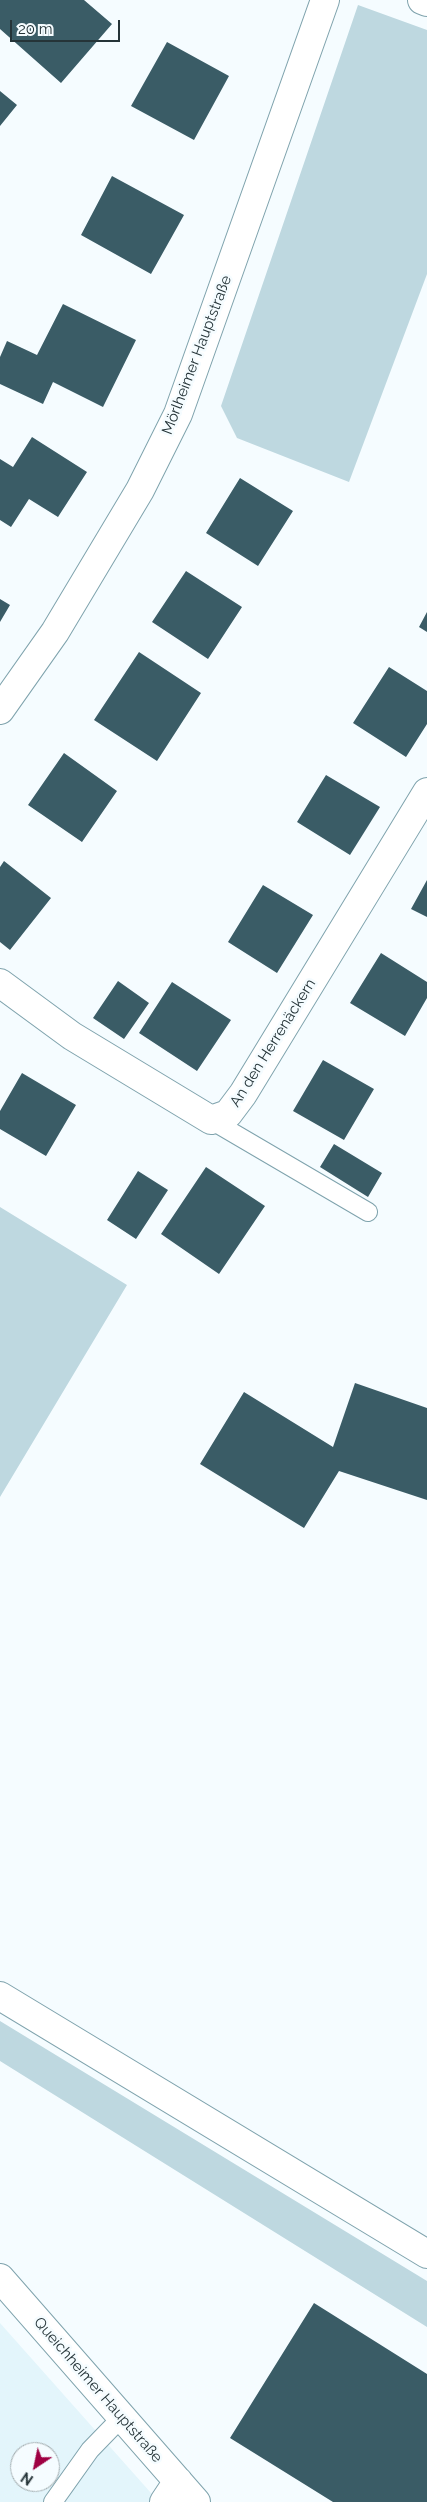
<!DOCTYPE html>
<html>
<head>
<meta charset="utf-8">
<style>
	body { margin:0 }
	#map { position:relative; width:427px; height:2502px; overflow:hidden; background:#f5fcff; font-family:Raleway,sans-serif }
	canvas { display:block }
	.north { position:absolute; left:10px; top:2442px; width:50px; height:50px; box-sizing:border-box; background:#f5fcff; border:1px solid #a2acaf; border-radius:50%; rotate:214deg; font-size:14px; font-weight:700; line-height:20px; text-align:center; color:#253438 }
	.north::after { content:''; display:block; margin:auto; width:18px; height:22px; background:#9f0143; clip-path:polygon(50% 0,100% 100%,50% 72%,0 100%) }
	.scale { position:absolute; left:10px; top:20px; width:110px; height:22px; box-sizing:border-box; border:2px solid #253438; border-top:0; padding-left:6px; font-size:15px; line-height:18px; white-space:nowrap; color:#253438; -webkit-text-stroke:4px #f5fcff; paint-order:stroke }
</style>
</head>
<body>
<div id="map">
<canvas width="427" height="2502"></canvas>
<div class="north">N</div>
<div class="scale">20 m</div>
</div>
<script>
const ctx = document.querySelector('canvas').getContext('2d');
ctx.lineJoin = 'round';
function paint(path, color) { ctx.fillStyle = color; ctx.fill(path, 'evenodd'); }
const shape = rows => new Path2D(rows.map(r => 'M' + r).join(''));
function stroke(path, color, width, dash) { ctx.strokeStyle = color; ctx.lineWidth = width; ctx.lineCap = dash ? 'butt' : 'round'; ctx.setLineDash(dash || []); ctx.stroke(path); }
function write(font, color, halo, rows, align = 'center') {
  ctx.font = font + ' Raleway,sans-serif'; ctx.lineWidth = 5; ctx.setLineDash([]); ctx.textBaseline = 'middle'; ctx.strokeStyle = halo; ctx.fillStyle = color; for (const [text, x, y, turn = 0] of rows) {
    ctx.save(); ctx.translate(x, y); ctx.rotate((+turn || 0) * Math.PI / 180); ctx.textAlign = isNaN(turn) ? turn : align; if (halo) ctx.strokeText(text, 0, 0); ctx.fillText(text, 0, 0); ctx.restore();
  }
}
paint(shape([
	[0,2323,159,2502,0,2502],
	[20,2452,50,2452,50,2482,20,2482]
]), '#e3f5fb');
paint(shape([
	[358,5,427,30,427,274,349,482,237,438,221,406],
	[0,1207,127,1285,0,1497],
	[0,2021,427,2281,427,2327,0,2061]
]), '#bed8e0');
paint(shape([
	[0,0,84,0,112,24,61,83,0,29],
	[167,42,229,76,194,140,131,106],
	[0,91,17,105,0,126],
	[112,176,184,215,151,274,81,235],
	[63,304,136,340,103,407,53,382,43,404,0,384,0,357,7,341,37,355],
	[32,437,87,472,58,517,29,499,11,527,0,520,0,459,13,467],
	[240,478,293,511,258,566,206,533],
	[186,571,242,607,208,659,152,622],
	[0,599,10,605,0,622],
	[427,612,427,632,419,627],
	[139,652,201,693,157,761,94,720],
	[389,667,427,691,427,724,406,757,353,723],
	[64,753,117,791,82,842,28,805],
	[326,775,380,807,350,855,297,822],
	[4,861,51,898,10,950,0,942,0,867],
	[427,880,427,917,411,909],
	[263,885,313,915,277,973,228,942],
	[381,953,427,982,427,998,405,1036,350,1003],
	[118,981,149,1003,124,1039,93,1018],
	[172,982,231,1020,197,1071,139,1033],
	[323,1060,374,1089,344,1140,293,1111],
	[22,1073,76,1105,46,1156,0,1129,0,1111],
	[334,1144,382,1173,368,1197,320,1167],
	[206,1167,265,1206,219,1274,161,1234],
	[138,1171,168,1190,136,1239,107,1220],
	[355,1383,427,1408,427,1500,339,1471,304,1528,200,1464,244,1392,333,1447],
	[314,2303,427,2374,427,2502,333,2502,230,2438]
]), '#3a5c66');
const lane = shape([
	[211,1120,368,1212],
	[53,2502,90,2450,122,2417]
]);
const street = shape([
	[422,0,427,2],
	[0,983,72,1036,211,1120,228,1114,243,1094,427,792],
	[0,2278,196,2502],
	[164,2502,178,2481]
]);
const secondary = shape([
	[0,710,55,632,140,490,178,414,325,0],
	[0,1996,427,2254]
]);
stroke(lane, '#7fa3ad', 20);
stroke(street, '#7fa3ad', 30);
stroke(secondary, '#7fa3ad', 30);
stroke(lane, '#fff', 18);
stroke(street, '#fff', 28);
stroke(secondary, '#fff', 28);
write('15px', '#253438', '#f5fcff', [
	["Mörlheimer Hauptstraße",197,355,-69],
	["An den Herrenäckern",273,1043,-58],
	["Queichheimer Hauptstraße",98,2390,49]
]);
</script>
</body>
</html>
